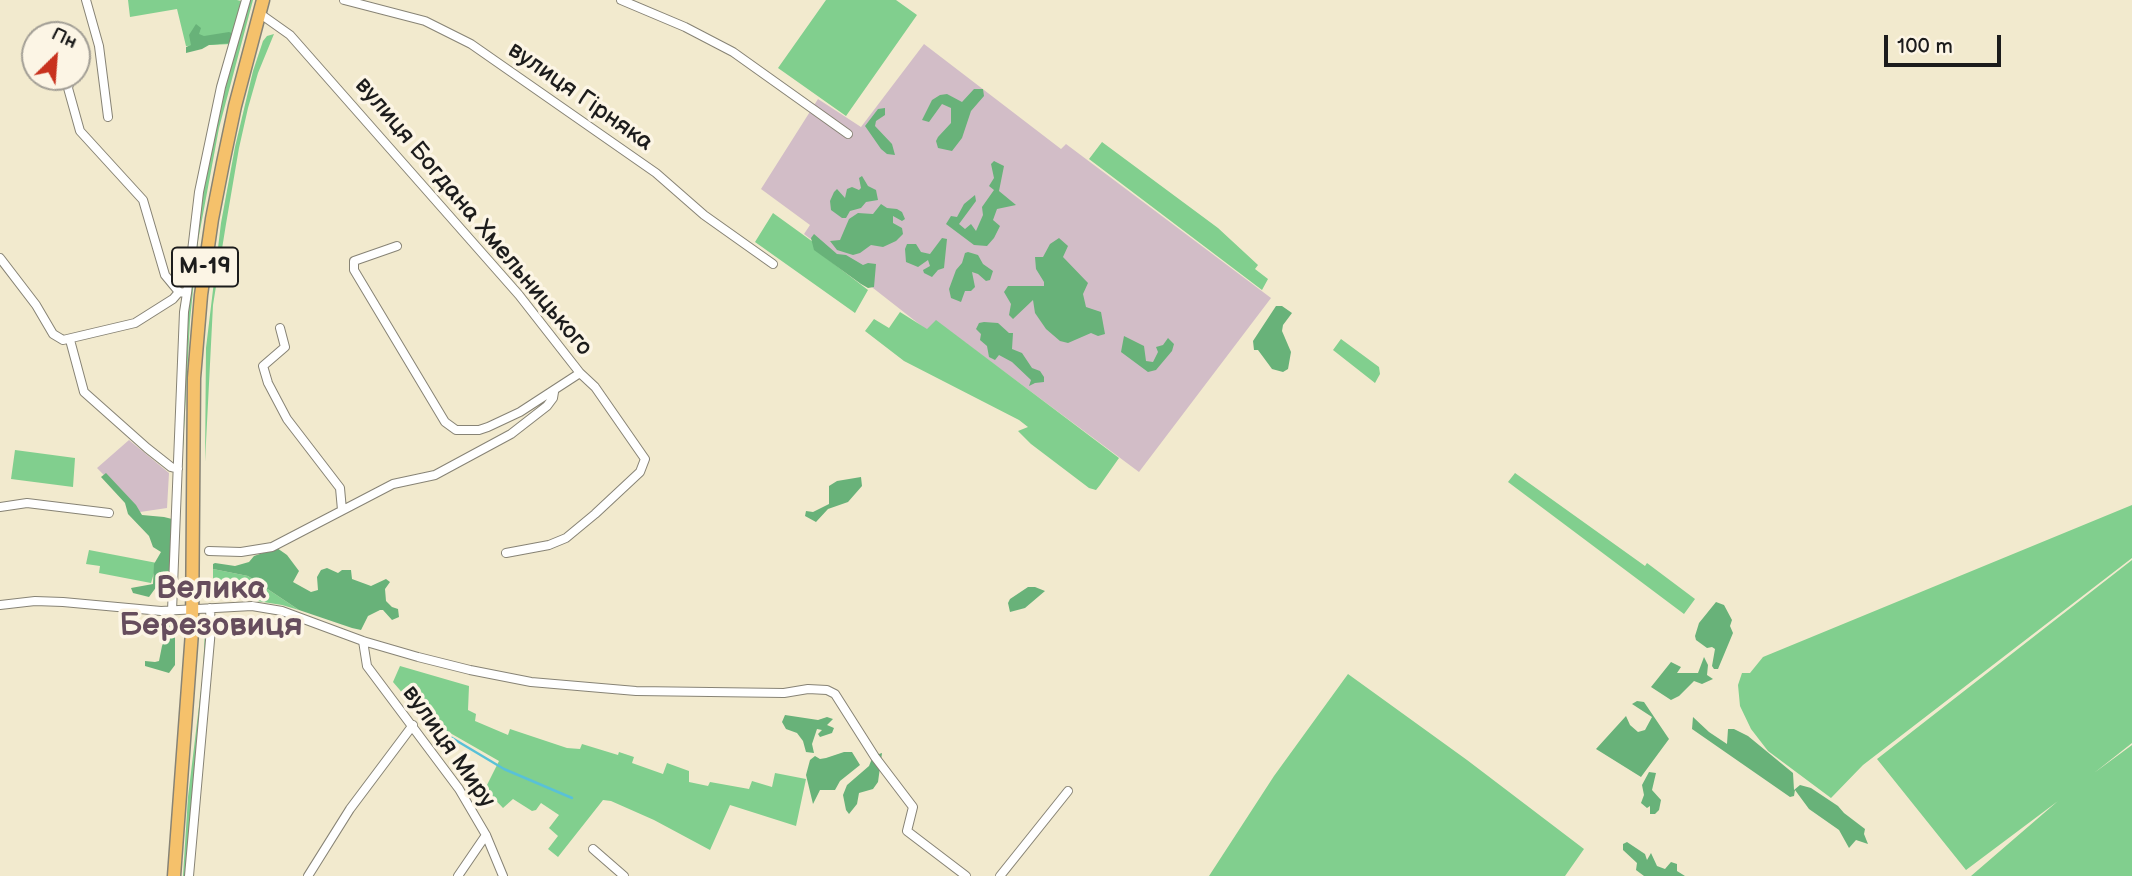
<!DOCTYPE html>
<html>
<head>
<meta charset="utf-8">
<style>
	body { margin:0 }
	#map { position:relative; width:2132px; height:876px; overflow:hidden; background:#f2eace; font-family:"Balsamiq Sans",sans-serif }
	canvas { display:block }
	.north { position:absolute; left:21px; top:21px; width:70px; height:70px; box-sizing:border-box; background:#fcf5e5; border:2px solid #a29e95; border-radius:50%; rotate:25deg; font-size:19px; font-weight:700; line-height:28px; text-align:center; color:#1c1c1c }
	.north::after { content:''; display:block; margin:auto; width:24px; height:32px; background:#c8321e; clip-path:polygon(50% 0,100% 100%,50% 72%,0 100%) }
	.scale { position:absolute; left:1884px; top:35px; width:117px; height:32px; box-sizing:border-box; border:4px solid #1c1c1c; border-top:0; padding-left:9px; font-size:21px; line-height:24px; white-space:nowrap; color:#1c1c1c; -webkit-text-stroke:5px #fcf5e5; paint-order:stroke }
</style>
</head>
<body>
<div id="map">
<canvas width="2132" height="876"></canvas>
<div class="north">Пн</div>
<div class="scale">100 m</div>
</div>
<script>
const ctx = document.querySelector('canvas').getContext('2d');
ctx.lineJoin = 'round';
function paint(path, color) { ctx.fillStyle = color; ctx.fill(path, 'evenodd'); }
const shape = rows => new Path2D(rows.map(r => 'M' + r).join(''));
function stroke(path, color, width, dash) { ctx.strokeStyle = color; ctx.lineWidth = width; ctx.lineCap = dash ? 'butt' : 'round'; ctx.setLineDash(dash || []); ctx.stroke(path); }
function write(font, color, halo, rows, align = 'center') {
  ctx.font = font + ' "Balsamiq Sans",sans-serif'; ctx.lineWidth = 7; ctx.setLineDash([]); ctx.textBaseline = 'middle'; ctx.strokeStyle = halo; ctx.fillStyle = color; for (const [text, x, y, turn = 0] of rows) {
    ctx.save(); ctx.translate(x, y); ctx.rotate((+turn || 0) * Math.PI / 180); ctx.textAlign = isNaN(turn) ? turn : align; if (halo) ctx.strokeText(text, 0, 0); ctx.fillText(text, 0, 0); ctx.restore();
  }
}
paint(shape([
	[924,44,1061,149,1066,144,1271,298,1139,472,936,321,928,331,804,234,810,225,761,189,818,99,861,127],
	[129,440,169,473,167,508,140,512,97,468]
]), '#d2bdc7');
paint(shape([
	[128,0,237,0,241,1,232,44,186,46,177,9,130,17],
	[248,0,253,0,219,128,198,241,190,320,182,468,187,320,201,200,221,99],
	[826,0,896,0,917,15,846,116,778,68],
	[274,34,258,73,248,108,239,148,226,224,213,305,205,462,206,348,221,223,235,147,253,71,263,41,267,36],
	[1102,142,1218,228,1258,265,1255,269,1268,279,1262,290,1089,159],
	[773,213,820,247,817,251,868,290,855,313,755,242],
	[900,312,927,329,936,320,1119,458,1100,485,1096,490,1089,488,1031,444,1018,431,1028,427,1019,420,904,361,865,331,874,319,889,328],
	[1341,339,1379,367,1380,374,1375,383,1333,350],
	[15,450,75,458,73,487,11,479],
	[1515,473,1645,566,1647,563,1695,599,1684,614,1508,482],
	[2132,505,2132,558,1863,765,1831,798,1768,751,1751,729,1740,706,1738,685,1742,673,1750,673,1763,657],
	[89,550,157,563,151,583,99,573,100,566,86,564],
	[2132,560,2132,743,2094,773,2132,745,2132,876,1971,876,2058,801,1966,870,1877,759],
	[213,569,248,576,299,610,282,605,213,594],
	[208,621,187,876,183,876,188,797,203,673,205,628],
	[400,666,469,686,468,710,476,714,475,721,508,735,510,729,567,748,580,749,582,744,618,755,619,752,634,757,632,763,663,774,667,763,689,771,689,782,708,786,710,782,749,789,752,781,772,787,775,773,806,779,796,826,730,805,710,850,654,820,611,801,603,800,558,857,548,849,558,836,549,828,559,815,541,803,536,810,532,811,513,799,503,808,485,789,499,761,424,718,393,682],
	[1348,674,1467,760,1584,849,1565,876,1209,876,1274,776]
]), '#81cf8e');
paint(shape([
	[196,24,201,28,199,34,204,36,229,32,234,34,231,43,209,45,202,49,186,53,186,47,191,45,189,35],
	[974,89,983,89,984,96,971,111,962,138,952,151,938,148,936,141,938,137,951,123,951,108,942,104,929,122,922,120,932,100,940,95,947,94,962,102],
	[885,108,885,115,876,121,875,126,892,144,895,155,887,154,881,149,865,126,878,109],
	[994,161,1004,166,999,191,1016,205,997,209,993,220,1000,226,994,238,987,246,974,245,946,224,951,216,957,217,964,204,975,195,976,201,959,224,965,229,971,224,976,231,983,215,982,207,994,190,989,186,994,178,991,164],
	[862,176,868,186,876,190,878,200,866,202,861,208,850,211,846,218,842,218,831,210,830,201,834,192,837,189,845,198,847,189,852,187,859,190,861,188,859,178],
	[881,204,887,208,897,209,902,212,905,219,902,221,893,216,893,223,902,228,903,234,896,241,883,247,871,245,860,253,853,255,837,250,830,241,840,240,849,219,858,213,873,214],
	[814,234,837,254,846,255,863,265,868,263,876,264,874,287,868,288,861,284,814,250,811,238],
	[942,238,947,239,944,268,938,270,932,277,924,273,923,270,930,266,928,260,918,267,906,262,905,249,907,244,916,244,921,252,930,254],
	[1059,238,1068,246,1063,257,1088,283,1083,294,1086,307,1101,312,1105,334,1098,336,1091,333,1068,343,1060,341,1046,329,1035,313,1033,300,1013,319,1009,315,1011,304,1004,292,1008,286,1044,286,1044,282,1036,269,1035,257,1043,257,1050,244],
	[968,252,978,255,983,264,993,271,990,280,986,281,978,274,972,272,975,287,971,291,965,291,961,302,951,298,949,289,956,270,962,263,965,253],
	[1276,306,1282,306,1292,313,1283,325,1282,331,1291,352,1288,369,1283,372,1272,369,1258,350,1254,350,1253,341],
	[984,322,998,323,1009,333,1013,333,1012,349,1022,353,1032,368,1040,371,1044,377,1044,382,1035,383,1029,386,1031,380,1012,362,999,355,995,360,989,357,987,346,980,340,981,334,976,329,979,323],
	[1124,336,1144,346,1146,361,1153,362,1158,352,1156,347,1163,345,1168,338,1174,344,1172,351,1156,370,1148,372,1121,352],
	[106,473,136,505,142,515,164,517,172,519,174,523,174,570,159,573,157,586,149,597,133,593,131,588,153,584,154,564,161,552,153,547,149,536,128,514,125,503,101,477],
	[861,477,862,486,848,502,828,509,816,522,805,516,806,511,813,512,829,504,829,486,837,481],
	[277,548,287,555,299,571,293,582,311,592,318,590,317,577,321,570,327,568,338,573,342,570,351,570,352,579,371,586,386,579,390,582,385,589,386,601,392,607,398,609,399,617,392,620,383,610,380,610,368,616,361,630,352,628,299,610,248,576,213,569,213,564,215,563,235,566,249,562,254,556],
	[1028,587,1035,587,1045,591,1025,608,1010,612,1008,603,1010,599],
	[1716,602,1724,605,1732,620,1730,626,1733,633,1718,669,1714,669,1712,666,1715,649,1712,647,1707,648,1696,640,1695,636,1699,623],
	[152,616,170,619,175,624,175,665,169,673,145,666,145,661,155,662,159,661,162,646,167,634,149,622],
	[1704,657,1708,665,1707,675,1713,679,1702,684,1694,681,1679,696,1671,700,1651,687,1671,662,1681,667,1677,673,1698,673],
	[1637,701,1644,702,1669,739,1641,777,1596,749,1626,716,1630,725,1638,732,1645,730,1652,717,1632,704],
	[785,715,818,720,827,717,833,719,827,725,834,728,832,733,820,737,818,734,822,730,817,729,812,744,814,753,806,752,803,741,797,733,786,729,782,722],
	[1693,717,1709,732,1727,744,1728,729,1734,729,1748,736,1793,773,1794,790,1800,785,1811,788,1838,806,1844,813,1865,829,1864,834,1868,844,1856,840,1849,848,1839,830,1809,809,1795,790,1794,796,1790,797,1692,729],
	[844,752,852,752,860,765,840,781,835,790,820,790,813,804,806,775,810,760,815,756,820,759,826,758],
	[882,753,878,782,873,789,859,793,857,804,849,814,846,810,843,795,847,785,869,766,873,756],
	[1649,772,1656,773,1652,790,1661,800,1659,810,1655,814,1650,814,1650,806,1647,808,1641,803,1644,795,1642,785],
	[1627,842,1645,854,1647,860,1651,853,1657,866,1665,869,1671,862,1677,864,1677,871,1685,876,1644,876,1636,870,1637,863,1623,850,1623,844]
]), '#68b279');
stroke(shape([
	[442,732,504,769,572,798]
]), '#59c1d7', 2.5);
const minor = shape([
	[86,0,99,46,108,117],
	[344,0,425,21,471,44,656,173,704,215,773,264],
	[621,0,685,27,733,52,848,134],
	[259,13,290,35,519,295,580,373,595,387,645,459,640,472,595,514,566,538,549,545,506,553],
	[71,77,68,88,80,131,143,200,165,275,179,292],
	[397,246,354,261,354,270,445,422,456,430,479,430,488,427,520,412,580,373],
	[0,258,36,305,53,334,63,340,135,323,173,299,179,292],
	[179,292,187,293,199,192,221,87,246,0],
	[280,328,285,347,263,366,268,383,287,419,340,488,342,510],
	[70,340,84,392,147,448,171,467,178,469],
	[0,507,27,503,109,513],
	[209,551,241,552,272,547,393,484,435,475,511,434,547,406,553,398,554,392],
	[0,605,35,601,63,602,161,611,252,606,282,611,363,641,418,657,470,670,531,682,636,691,784,693,808,689,827,690,835,694,875,757,913,807,907,831,966,876],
	[172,611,184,312,187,293],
	[363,641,367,666,459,789,486,835,503,876],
	[593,849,624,876],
	[189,876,211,629,210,608],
	[308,876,350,809,413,725],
	[458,876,486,835],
	[1000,876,1068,791]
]);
const highway = shape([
	[174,876,192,632,194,378,201,295,212,219,223,163,235,106,263,0]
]);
stroke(minor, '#878375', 10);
stroke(highway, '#878375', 15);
stroke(minor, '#fff', 8);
stroke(highway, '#f5c16b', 12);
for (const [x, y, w] of [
	[205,267,66]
]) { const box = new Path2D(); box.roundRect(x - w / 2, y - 19.5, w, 39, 5); ctx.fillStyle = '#fcf5e5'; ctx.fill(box); stroke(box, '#1c1c1c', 2); }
write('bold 23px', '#1c1c1c', null, [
	["М-19",205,267]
]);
write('24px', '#1c1c1c', '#fcf5e5', [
	["вулиця Гірняка",580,97,35],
	["вулиця Богдана Хмельницького",473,217,50],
	["вулиця Миру",448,747,55]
]);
write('bold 32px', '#664d5d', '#fcf5e5', [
	["Велика",211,590],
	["Березовиця",211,627]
]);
</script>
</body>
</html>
